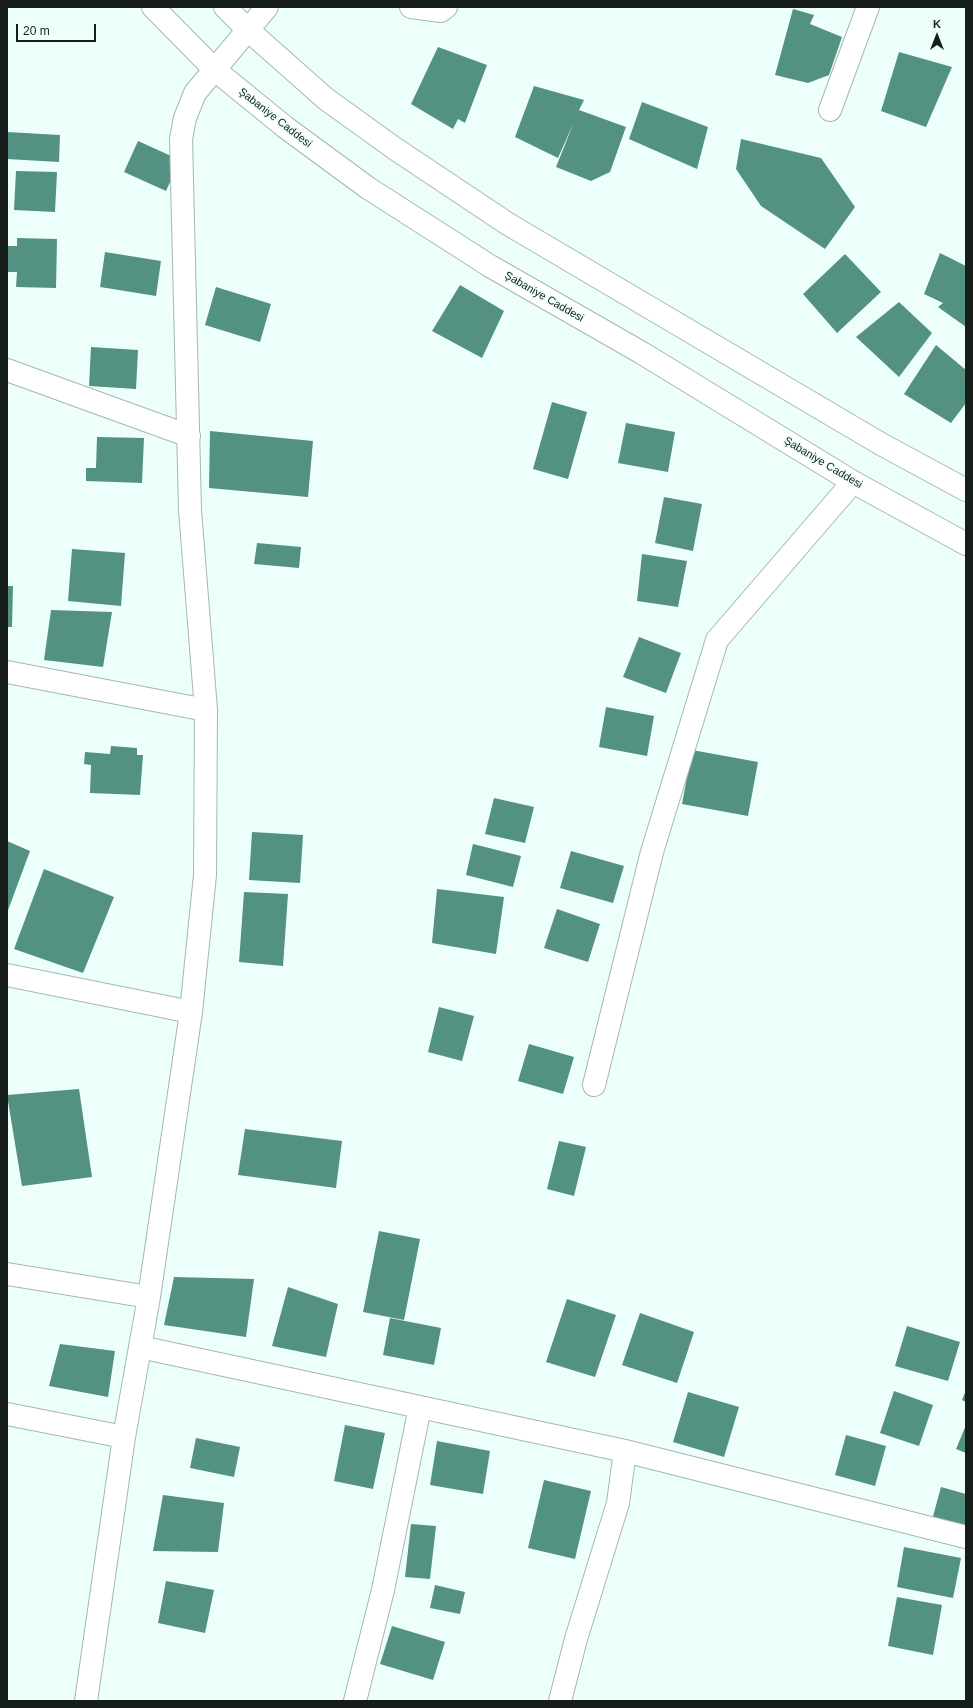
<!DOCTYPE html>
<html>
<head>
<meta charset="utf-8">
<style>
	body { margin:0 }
	#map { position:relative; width:973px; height:1708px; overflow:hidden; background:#edfffa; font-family:Helvetica,sans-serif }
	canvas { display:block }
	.frame { position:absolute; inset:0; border:8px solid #171d1b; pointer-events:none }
	.north { position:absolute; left:917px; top:16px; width:40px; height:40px; -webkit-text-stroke:3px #edfffa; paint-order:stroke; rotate:0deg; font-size:11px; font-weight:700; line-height:16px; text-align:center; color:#171d1b }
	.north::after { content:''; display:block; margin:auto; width:14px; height:18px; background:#171d1b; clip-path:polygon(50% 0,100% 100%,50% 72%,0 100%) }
	.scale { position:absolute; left:16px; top:24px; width:80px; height:18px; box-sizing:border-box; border:2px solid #171d1b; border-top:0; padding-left:5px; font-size:12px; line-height:14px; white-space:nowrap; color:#171d1b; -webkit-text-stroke:3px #edfffa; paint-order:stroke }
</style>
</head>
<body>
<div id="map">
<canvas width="973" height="1708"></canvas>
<div class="frame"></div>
<div class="north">K</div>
<div class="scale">20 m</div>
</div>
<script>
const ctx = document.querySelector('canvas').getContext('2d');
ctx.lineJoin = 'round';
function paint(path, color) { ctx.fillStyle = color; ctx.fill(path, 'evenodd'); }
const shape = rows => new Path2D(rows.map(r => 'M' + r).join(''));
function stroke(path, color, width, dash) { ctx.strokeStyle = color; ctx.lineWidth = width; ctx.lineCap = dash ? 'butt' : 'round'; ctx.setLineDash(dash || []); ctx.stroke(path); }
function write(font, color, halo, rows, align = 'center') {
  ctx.font = font + ' Helvetica,sans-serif'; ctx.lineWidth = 3.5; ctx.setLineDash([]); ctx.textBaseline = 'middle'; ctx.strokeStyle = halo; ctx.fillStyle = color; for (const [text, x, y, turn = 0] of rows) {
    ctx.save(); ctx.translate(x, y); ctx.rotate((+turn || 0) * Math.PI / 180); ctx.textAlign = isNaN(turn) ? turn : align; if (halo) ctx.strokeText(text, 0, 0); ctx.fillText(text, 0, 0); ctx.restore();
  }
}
paint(shape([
	[793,9,814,15,810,24,842,37,829,75,808,83,775,75],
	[438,47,487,65,465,123,458,119,453,129,411,104],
	[899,52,952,67,926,127,881,111],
	[534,86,584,100,579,110,626,127,610,172,591,181,556,167,574,122,558,158,515,137],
	[642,102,708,127,697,169,629,139],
	[7,132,60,135,59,162,7,159],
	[741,139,821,158,855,207,825,249,761,206,736,169],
	[138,141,180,160,166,191,124,172],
	[16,171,57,172,55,212,14,210],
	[17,238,57,239,56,288,16,287,17,272,7,272,7,246,17,246],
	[105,252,161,261,156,296,100,287],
	[940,253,966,266,966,327,938,307,943,303,924,294],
	[845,254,881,292,837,333,803,294],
	[460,285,504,311,482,358,432,331],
	[216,287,271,304,260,342,205,325],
	[899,302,932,333,899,377,856,337],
	[936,345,966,370,966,403,951,423,904,394],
	[91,347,138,350,136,389,89,386],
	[552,402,587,412,568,479,533,469],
	[626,423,675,432,668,472,618,463],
	[210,431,313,441,308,497,209,488],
	[97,437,144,438,142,483,86,481,86,468,96,468],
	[664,497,702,504,693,551,655,543],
	[257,543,301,547,299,568,254,564],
	[72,549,125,553,121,606,68,601],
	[642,554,687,561,678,607,637,601],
	[7,586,13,586,12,627,7,627],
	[51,610,112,612,103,667,44,660],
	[639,637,681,653,666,693,623,677],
	[606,707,654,716,647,756,599,747],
	[111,746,137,748,137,755,143,755,140,795,90,793,91,765,84,764,85,752,110,754],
	[692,750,758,762,748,816,682,804],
	[494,798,534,807,525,843,485,834],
	[252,832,303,835,300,883,249,880],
	[7,841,30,851,7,913],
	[473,844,521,856,513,887,466,875],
	[571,851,624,866,613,903,560,888],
	[44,869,114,897,83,973,14,949],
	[437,889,504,897,496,954,432,943],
	[244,892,288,894,283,966,239,962],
	[557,909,600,924,588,962,544,948],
	[439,1007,474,1016,462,1061,428,1052],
	[529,1044,574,1057,563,1094,518,1081],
	[79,1089,92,1177,22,1186,7,1095],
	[245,1129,342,1141,336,1188,238,1175],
	[559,1141,586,1147,574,1196,547,1189],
	[379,1231,420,1239,404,1320,363,1312],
	[174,1277,254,1279,246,1337,164,1325],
	[288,1287,338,1304,326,1357,272,1346],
	[567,1299,616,1315,595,1377,546,1362],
	[640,1313,694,1332,677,1383,622,1365],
	[390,1318,441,1328,434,1365,383,1355],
	[907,1326,960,1342,948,1381,895,1366],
	[60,1344,115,1351,108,1397,49,1386],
	[966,1390,966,1402,962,1400],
	[894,1391,933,1405,919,1446,880,1433],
	[688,1392,739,1407,724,1457,673,1442],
	[345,1425,385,1433,373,1489,334,1481],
	[966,1425,966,1453,956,1449],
	[846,1435,886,1446,875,1486,835,1475],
	[196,1438,240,1447,234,1477,190,1468],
	[437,1441,490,1451,483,1494,430,1485],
	[544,1480,591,1491,575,1559,528,1548],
	[941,1487,966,1494,966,1529,932,1520],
	[163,1495,224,1503,218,1552,153,1551],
	[411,1524,436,1526,430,1579,405,1577],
	[904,1547,961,1558,953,1598,897,1587],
	[166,1581,214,1590,205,1633,158,1623],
	[435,1585,465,1592,460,1614,430,1608],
	[897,1597,942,1605,933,1655,888,1646],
	[392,1626,445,1642,433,1680,380,1664]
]), '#539282');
const minor = shape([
	[411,7,441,11,446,7],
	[830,110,868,7],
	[7,370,189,436],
	[7,672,206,710],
	[7,975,191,1012],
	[594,1085,652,852,717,640,853,482],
	[7,1274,149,1297],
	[140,1347,625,1451,966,1537],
	[7,1414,124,1437],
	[86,1701,124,1437,149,1297,191,1012,205,875,206,710,190,510,181,139,185,118,195,93,267,7],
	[355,1701,383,1590,420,1407],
	[560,1701,576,1639,618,1503,625,1451]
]);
const highway = shape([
	[153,7,215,70,285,127,368,188,490,266,642,353,853,482,966,544],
	[225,7,248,30,326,99,394,148,508,224,881,444,966,490]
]);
stroke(minor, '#a6b7b2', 24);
stroke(highway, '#a6b7b2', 24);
stroke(minor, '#fff', 22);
stroke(highway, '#fff', 22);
write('11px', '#171d1b', '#edfffa', [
	["Şabaniye Caddesi",275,118,38],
	["Şabaniye Caddesi",544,297,30],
	["Şabaniye Caddesi",823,463,31]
]);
</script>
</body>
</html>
